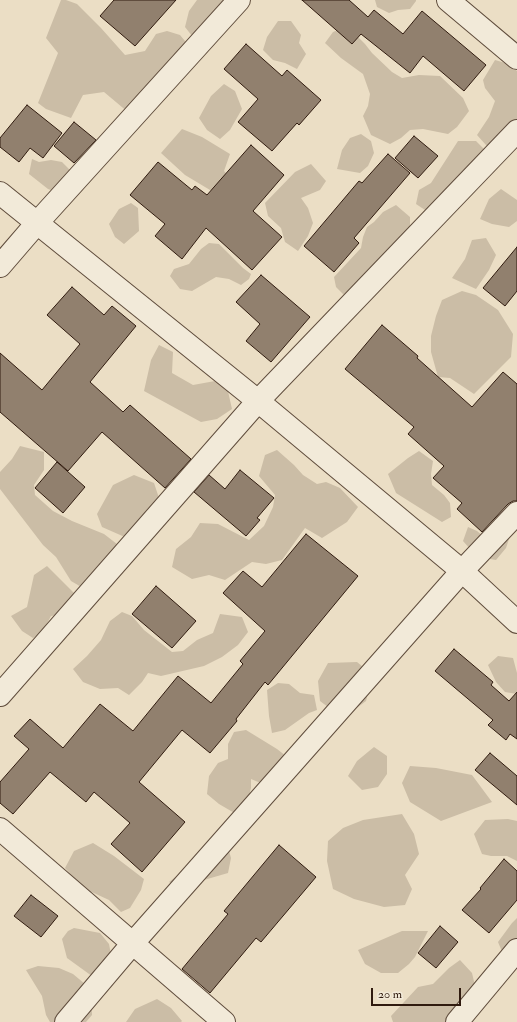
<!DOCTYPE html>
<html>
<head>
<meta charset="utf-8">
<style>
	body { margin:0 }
	#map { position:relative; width:517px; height:1022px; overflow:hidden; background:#ebdec5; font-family:"IM FELL Double Pica",serif }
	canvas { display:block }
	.scale { position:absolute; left:371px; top:988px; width:90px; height:18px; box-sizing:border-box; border:2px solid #301b0f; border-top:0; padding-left:5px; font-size:12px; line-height:14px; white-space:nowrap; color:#301b0f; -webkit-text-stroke:3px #f2ead9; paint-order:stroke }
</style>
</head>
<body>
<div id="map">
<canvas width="517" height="1022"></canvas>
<div class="scale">20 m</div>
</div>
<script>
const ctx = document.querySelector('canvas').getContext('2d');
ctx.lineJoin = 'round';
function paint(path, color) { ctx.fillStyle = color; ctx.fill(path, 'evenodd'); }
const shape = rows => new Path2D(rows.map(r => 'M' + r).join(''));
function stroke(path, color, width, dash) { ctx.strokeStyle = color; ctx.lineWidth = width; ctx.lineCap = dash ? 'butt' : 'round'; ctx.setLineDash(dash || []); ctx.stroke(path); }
paint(shape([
	[61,0,66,0,77,4,101,28,125,55,145,51,156,34,167,31,180,35,190,47,135,118,104,92,83,95,71,118,46,109,38,103,58,53,46,38],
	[197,0,224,0,231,15,196,41,185,27,189,11],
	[375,0,416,0,416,1,410,9,398,10,389,13,377,7],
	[278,21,291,21,301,35,299,43,306,54,297,69,285,63,273,60,263,50,267,37],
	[347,26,365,44,372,53,392,72,402,78,419,75,440,76,463,98,469,111,457,127,448,134,423,129,410,130,401,138,390,144,371,135,363,116,368,106,370,94,363,74,341,58,325,43,333,32],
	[495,60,509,64,517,71,517,133,494,154,477,135,489,117,495,101,485,88,483,80],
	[224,84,235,91,242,109,230,130,220,139,207,130,199,118,211,96],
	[182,129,202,137,230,154,224,171,239,186,226,204,210,190,185,175,161,153],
	[361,134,371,141,374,153,368,166,360,173,337,169,342,150,350,138],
	[458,141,476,141,490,155,428,212,416,204,419,190,431,183],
	[32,159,39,162,51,160,62,162,69,169,78,180,67,196,48,189,29,174],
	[311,164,326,181,320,190,301,198,308,208,313,223,308,236,298,251,285,242,281,228,268,216,265,203,295,172],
	[501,189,517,200,517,221,509,227,492,224,480,219,489,199],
	[131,203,138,208,139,231,124,244,115,237,109,224,119,209],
	[396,205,410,217,410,230,346,297,336,287,334,277,361,248,363,237,367,227,374,222,383,212],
	[486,238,496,255,489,270,476,289,452,278,465,259,472,240],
	[209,243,219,244,243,268,251,274,249,279,241,285,229,279,216,277,192,291,180,289,170,276,174,269,189,264,201,249],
	[462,291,476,295,498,310,513,334,511,357,474,394,450,378,438,377,431,352,431,336,436,316,442,300],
	[159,345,173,352,172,373,193,385,215,381,227,387,232,409,217,419,201,422,144,391,151,360],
	[20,446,44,452,44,470,34,485,35,495,53,511,72,521,104,534,126,551,123,570,109,589,83,588,71,581,56,557,43,545,0,489,0,472,12,459],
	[277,450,294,465,303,475,317,484,326,482,340,488,358,507,347,522,322,538,305,528,282,560,266,564,252,562,225,580,209,575,192,579,172,567,176,549,191,537,200,523,218,524,249,540,264,526,273,507,275,495,259,476,265,455],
	[419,451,433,461,431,474,432,485,444,495,450,503,451,517,442,522,396,493,388,474,408,458],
	[134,475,154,483,162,507,127,538,102,527,97,514,113,485],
	[468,527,477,531,488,540,496,534,509,539,506,548,496,560,484,558,471,550,463,541],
	[47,566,78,597,78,612,51,616,43,631,33,638,22,631,11,616,27,607,34,575],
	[122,612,132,616,144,630,172,652,183,651,197,640,213,633,220,614,242,617,248,632,238,645,222,657,204,666,161,676,148,673,142,682,129,695,118,688,100,689,83,682,73,669,87,656,101,640,110,621],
	[498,656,513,658,517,673,517,694,505,692,496,682,488,665],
	[357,662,373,675,366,701,350,713,332,710,320,701,318,681,328,663],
	[278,683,289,684,300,693,314,695,317,710,309,713,285,730,272,733,269,716,267,690],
	[246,730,277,749,291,760,263,784,251,779,251,788,250,792,252,806,243,818,219,804,207,794,209,776,218,763,228,759,228,744,234,732],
	[374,747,387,756,387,774,378,787,362,790,348,776,357,761],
	[410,766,436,768,472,775,492,802,441,821,410,802,402,783],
	[402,814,414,834,419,854,405,875,412,889,405,905,384,907,354,899,333,889,327,861,328,841,343,828,363,820],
	[508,819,517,821,517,861,507,856,491,856,482,854,474,834,485,820],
	[93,843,114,856,144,879,141,890,130,908,121,912,109,900,83,888,65,868,74,851],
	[227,844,231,858,228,873,197,882,186,892,169,882,201,857],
	[517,918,517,955,503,954,498,942,512,923],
	[74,928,100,933,109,944,113,965,96,979,67,958,62,939,68,931],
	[402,931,428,931,415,957,409,964,398,973,381,973,365,964,358,950],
	[460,960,472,973,476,990,449,1022,393,1022,391,1016,418,987,433,984,449,968],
	[38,966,59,968,73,974,91,989,92,1015,86,1022,50,1022,46,1015,42,996,26,970],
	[157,999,171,1008,182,1021,181,1022,126,1022,135,1009]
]), '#cbbda6');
const building = shape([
	[114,0,176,0,135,46,100,16,114,0],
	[302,0,349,0,368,17,374,10,403,34,422,11,486,65,464,91,423,56,410,73,361,34,352,44,302,0],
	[246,44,282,76,287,70,321,100,299,125,297,123,272,151,238,122,258,99,224,69,246,44],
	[27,105,62,133,43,158,30,148,19,162,0,147,0,138,27,105],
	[74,122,96,140,74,163,54,146,74,122],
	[414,136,438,156,418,178,395,158,414,136],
	[251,145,284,175,253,211,282,237,252,270,206,228,182,259,155,236,165,224,130,195,158,162,192,190,195,186,207,195,251,145],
	[388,154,410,173,354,238,359,243,334,272,304,246,359,181,362,183,388,154],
	[517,247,517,291,505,306,483,288,517,247],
	[261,275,310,317,271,362,246,341,260,324,236,302,261,275],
	[72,287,104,315,112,306,136,326,90,382,123,412,130,405,191,459,165,488,102,432,68,471,0,412,0,353,42,390,80,344,47,315,72,287],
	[382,325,418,356,417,358,472,407,503,372,517,384,517,501,513,501,508,504,482,532,457,509,462,503,433,478,444,466,408,434,414,427,345,369,382,325],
	[57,462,85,487,63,513,35,488,57,462],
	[240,470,274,498,257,518,260,520,246,536,194,492,209,475,225,489,240,470],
	[306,534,358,576,268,685,265,682,236,719,237,721,210,753,182,730,139,782,185,822,142,872,111,844,130,823,94,792,86,802,50,772,13,814,0,803,0,782,29,749,14,736,30,719,63,748,100,704,133,731,178,676,211,703,243,664,240,661,265,631,223,593,243,571,262,587,306,534],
	[156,586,196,621,172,648,132,614,156,586],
	[454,649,493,682,491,685,509,701,517,692,517,739,510,734,506,740,488,725,493,720,435,671,454,649],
	[490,753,517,776,517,805,475,770,490,753],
	[279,845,316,877,261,942,256,938,210,993,182,969,228,914,224,911,279,845],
	[504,859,517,871,517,900,489,933,462,910,481,889,480,888,504,859],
	[31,895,58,916,41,937,14,916,31,895],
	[440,926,458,942,436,968,418,953,440,926]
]);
paint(building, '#91806e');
stroke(building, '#301b0f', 1);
const street = shape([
	[448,0,517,58],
	[0,193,258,401,462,571,517,622],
	[0,266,37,223,239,0],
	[0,695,258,401,517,131],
	[0,829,224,1022],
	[66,1022,133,943,462,571,517,513],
	[457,1022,517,950]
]);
stroke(street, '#5f4c3c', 24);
stroke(street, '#f2ead9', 22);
</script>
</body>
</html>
